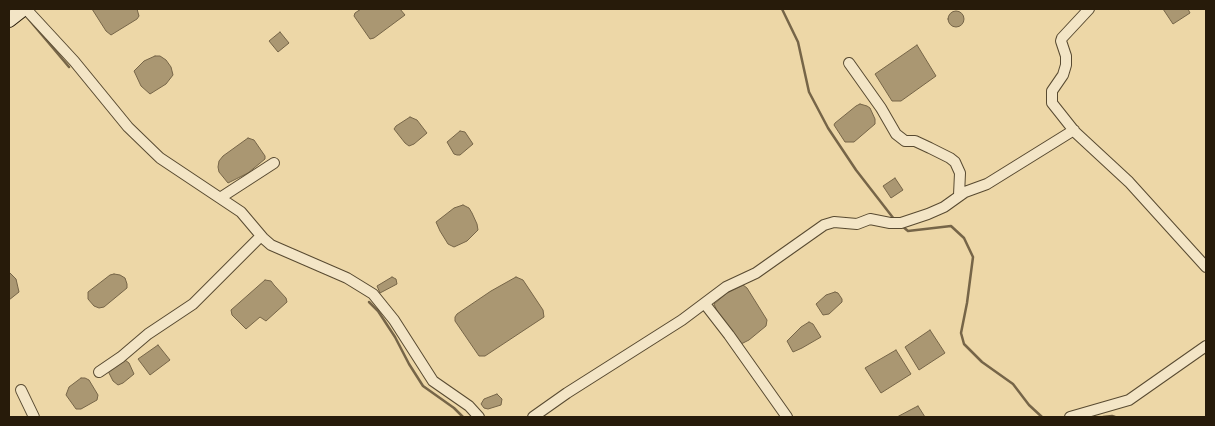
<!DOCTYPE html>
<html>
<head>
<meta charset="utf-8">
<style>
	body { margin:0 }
	#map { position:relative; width:1215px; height:426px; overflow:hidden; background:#edd7a7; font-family:Cardo,serif }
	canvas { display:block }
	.frame { position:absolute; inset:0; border:10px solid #271b0a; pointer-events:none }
</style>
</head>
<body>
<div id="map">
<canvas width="1215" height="426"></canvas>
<div class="frame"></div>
</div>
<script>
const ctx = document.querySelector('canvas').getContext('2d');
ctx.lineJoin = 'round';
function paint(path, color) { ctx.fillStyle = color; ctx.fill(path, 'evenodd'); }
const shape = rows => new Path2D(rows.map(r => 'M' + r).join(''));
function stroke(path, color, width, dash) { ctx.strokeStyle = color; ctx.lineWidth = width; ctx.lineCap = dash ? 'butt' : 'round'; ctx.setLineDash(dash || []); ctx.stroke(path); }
const water = shape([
	[92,9,137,9,139,16,137,19,111,35,106,31,92,9],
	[361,9,400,9,405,15,374,38,370,39,354,16,355,13,361,9],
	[1163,9,1188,9,1190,13,1173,24,1163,9],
	'948 19a8 8 0 1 1 16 0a8 8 0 1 1-16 0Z',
	[280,32,289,43,278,52,269,41,280,32],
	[917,45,936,76,901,101,892,101,875,74,917,45],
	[155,56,160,56,166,60,171,67,173,75,166,84,150,94,141,86,134,71,144,61,155,56],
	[860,104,867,106,870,108,875,119,875,124,854,142,845,142,834,125,835,123,856,106,860,104],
	[410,117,417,120,427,133,414,144,409,146,405,143,394,129,396,126,410,117],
	[460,131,465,132,473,144,460,155,457,155,454,154,447,142,460,131],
	[248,138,254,140,265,156,265,159,248,173,228,183,219,172,218,167,219,161,223,156,248,138],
	[895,178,903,190,891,198,883,186,895,178],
	[463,205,469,208,472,213,477,224,478,230,467,241,454,247,448,244,440,231,436,222,454,208,463,205],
	[9,272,16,279,19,292,9,300,9,272],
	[114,274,120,275,125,278,127,284,127,288,104,307,99,308,94,306,88,299,88,292,110,275,114,274],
	[392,277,396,279,397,284,380,293,377,286,392,277],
	[516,277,523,280,543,310,544,317,485,356,479,356,455,321,455,317,457,314,491,291,516,277],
	[265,280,271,281,274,285,286,298,287,302,266,321,260,317,246,329,232,315,231,310,265,280],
	[743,285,747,288,767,320,766,326,749,340,741,344,718,313,714,304,727,293,743,285],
	[835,292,838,293,842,299,842,302,829,314,823,315,816,304,826,295,835,292],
	[809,322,813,324,821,337,802,348,793,352,787,341,801,327,809,322],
	[930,330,945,353,919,370,905,347,930,330],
	[158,345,170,360,150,375,138,359,158,345],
	[896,350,911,374,881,393,865,368,896,350],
	[125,360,129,363,134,374,123,383,118,385,113,381,108,371,125,360],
	[81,378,85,378,89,380,98,395,97,400,81,409,76,409,66,395,69,387,81,378],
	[497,394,502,399,501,405,488,409,484,408,481,404,484,399,497,394],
	[918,406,925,417,897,417,914,408,918,406]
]);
paint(water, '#aa9772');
stroke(water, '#766548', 1);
stroke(shape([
	[782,9,798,42,809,92,828,128,856,170,894,219],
	[26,16,69,67],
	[902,226,908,231,951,226,964,238,973,257,967,303,961,333,964,344,982,362,1013,384,1029,405,1042,417],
	[369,302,378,311,395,337,409,364,423,386,454,408,463,417],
	[1103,417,1112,416,1115,417]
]), '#766548', 2.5);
const minor = shape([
	[26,9,74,61,128,127,160,158,241,212,263,238,271,245,347,278,373,294,394,320,433,381,469,406,479,417],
	[1089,9,1062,38,1061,41,1066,56,1066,65,1063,75,1052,91,1052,103,1075,132,1129,182,1206,267],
	[849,63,881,108,896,134,905,141,915,141,930,148,950,158,955,162,960,173,959,195],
	[220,198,274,163],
	[705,304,729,335,787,417],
	[99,372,121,357,148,334,193,304,261,236],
	[21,390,34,417],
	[533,417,567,393,682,320,726,287,756,273,824,225,834,222,857,224,870,219,890,223,901,223,928,214,944,207,965,192,987,184,1074,130],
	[1070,417,1129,400,1206,346]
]);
const secondary = shape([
	[9,20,23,9]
]);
stroke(minor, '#584a31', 12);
stroke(secondary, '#271b0a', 16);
stroke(minor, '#f3e5c6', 10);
stroke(secondary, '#f3e5c6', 14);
</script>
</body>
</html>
